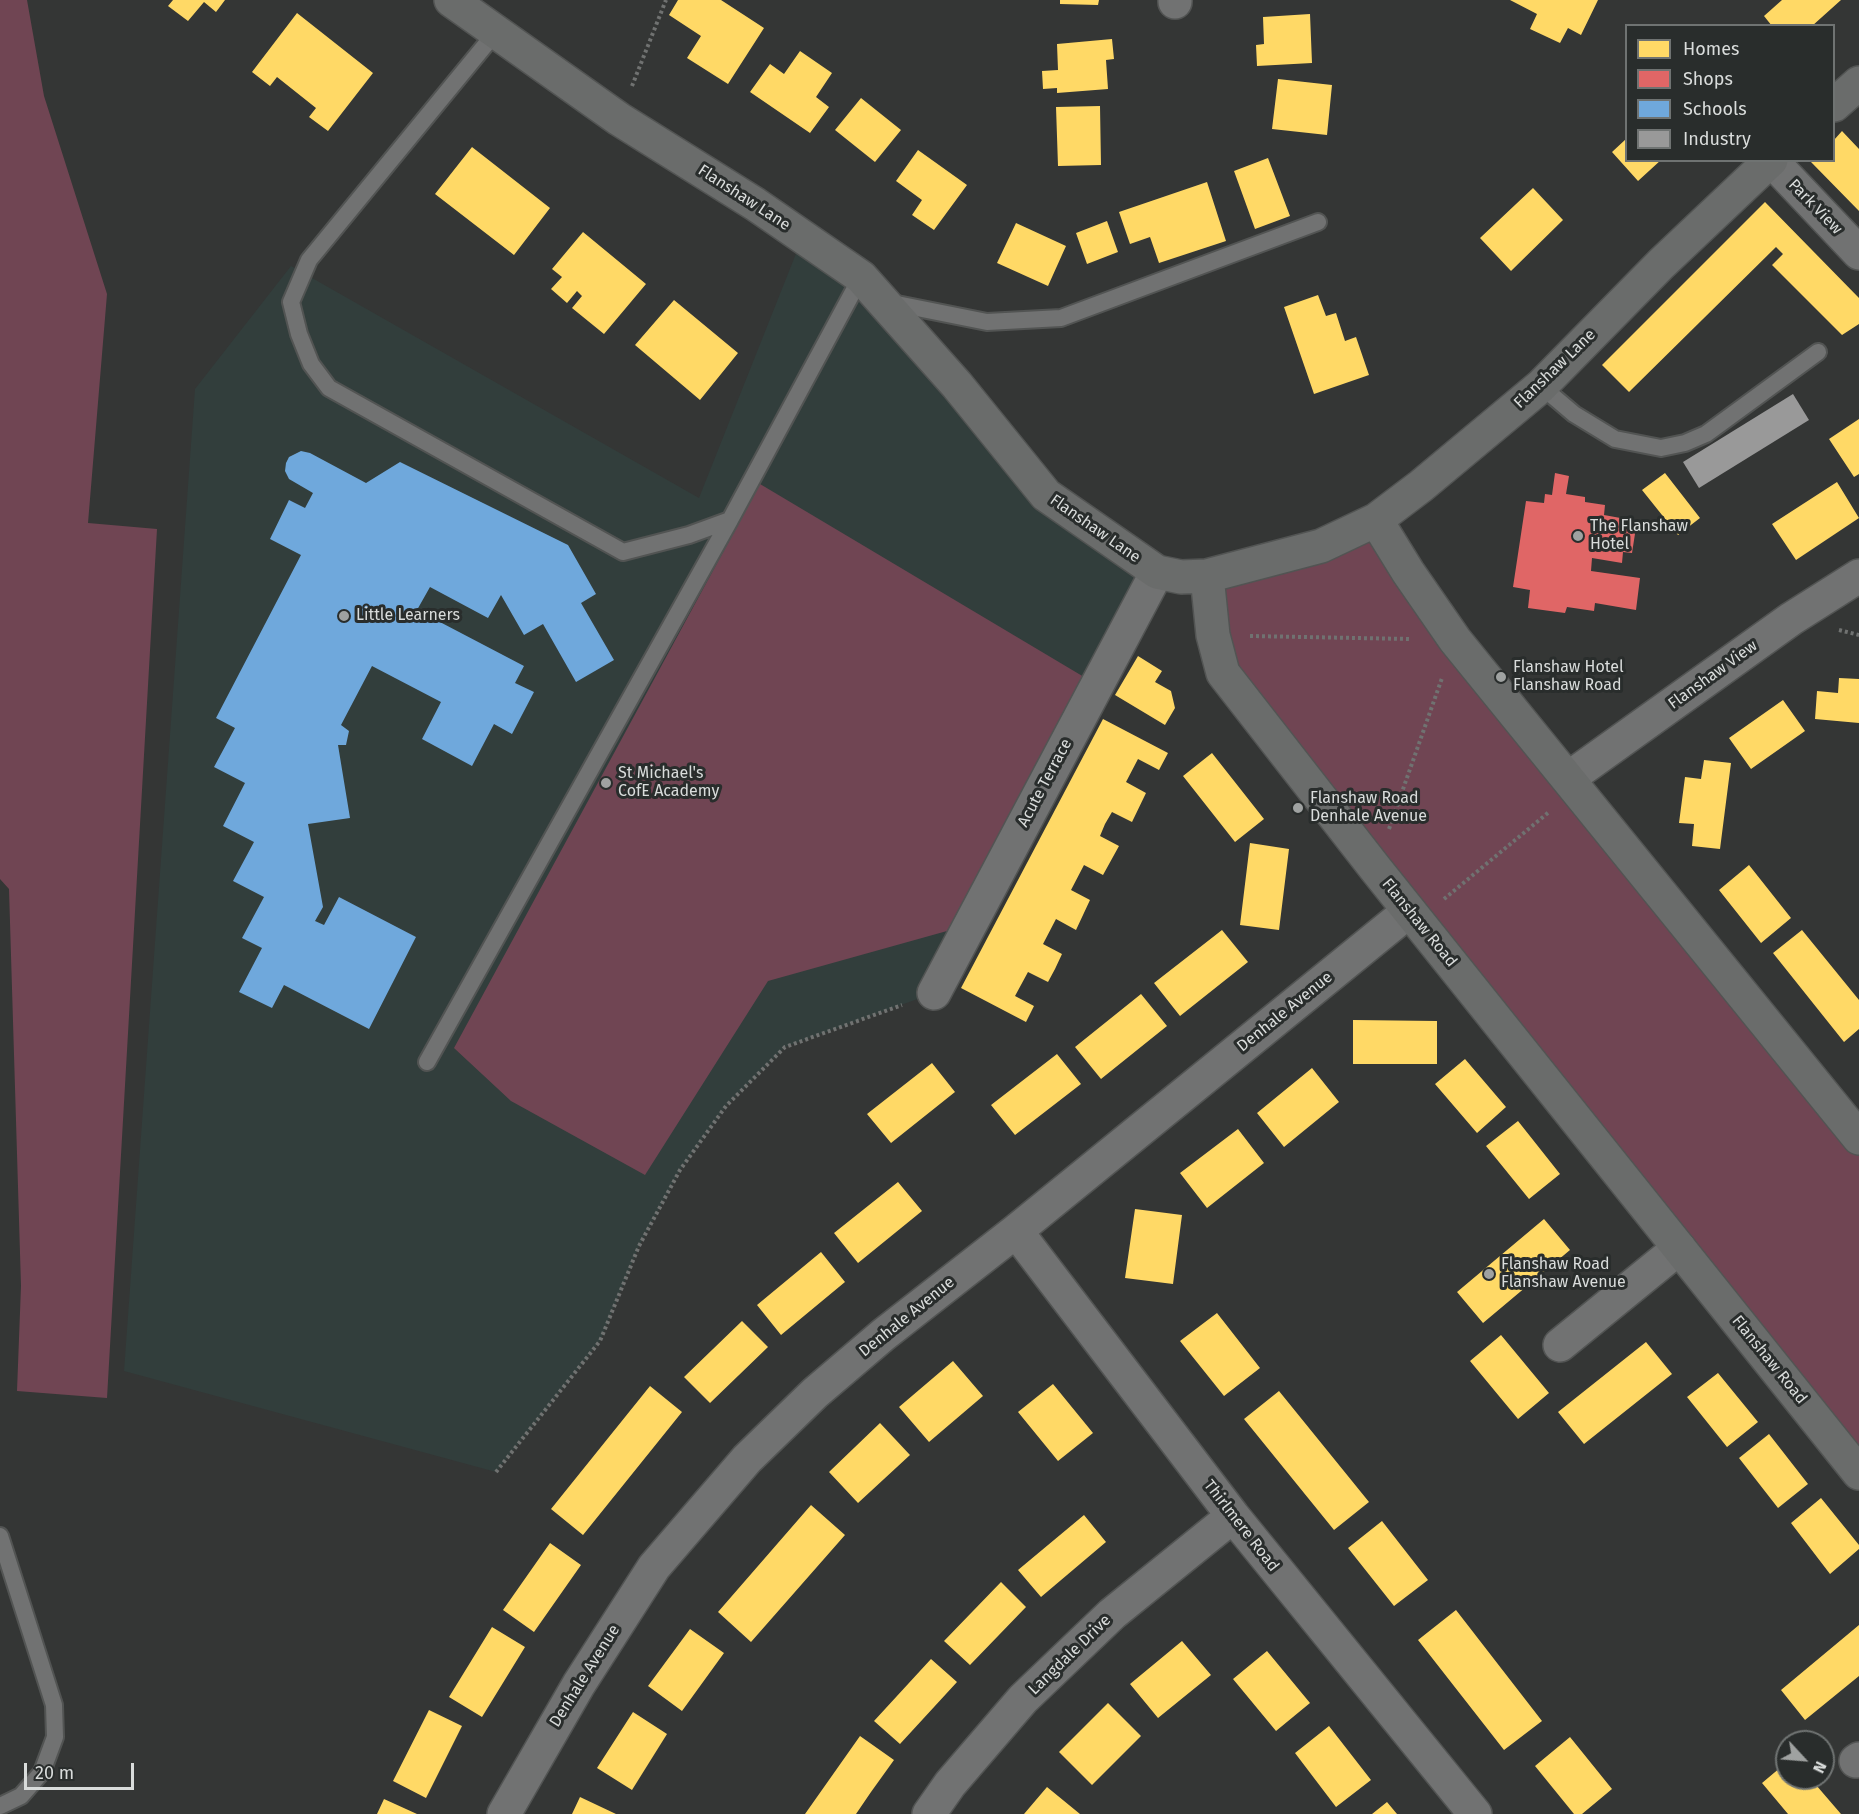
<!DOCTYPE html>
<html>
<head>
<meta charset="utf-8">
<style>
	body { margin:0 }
	#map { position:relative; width:1859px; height:1814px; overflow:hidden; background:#343635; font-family:"Fira Sans",sans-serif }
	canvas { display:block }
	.legend { position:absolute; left:1625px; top:24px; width:210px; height:138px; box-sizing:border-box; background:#292d2c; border:2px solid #6f7372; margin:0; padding:8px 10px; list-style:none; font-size:18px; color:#d9dcdb }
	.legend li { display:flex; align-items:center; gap:12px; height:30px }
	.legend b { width:30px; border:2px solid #6f7372 }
	.north { position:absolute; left:1775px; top:1730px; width:60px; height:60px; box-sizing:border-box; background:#292d2c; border:2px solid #6f7372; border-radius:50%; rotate:116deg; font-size:16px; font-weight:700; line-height:24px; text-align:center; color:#d9dcdb }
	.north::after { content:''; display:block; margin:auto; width:21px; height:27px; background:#9fa2a1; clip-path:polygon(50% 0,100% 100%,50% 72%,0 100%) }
	.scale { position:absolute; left:24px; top:1763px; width:110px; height:27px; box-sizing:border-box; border:3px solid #d9dcdb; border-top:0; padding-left:8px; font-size:18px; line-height:21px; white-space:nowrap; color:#d9dcdb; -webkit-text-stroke:4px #292d2c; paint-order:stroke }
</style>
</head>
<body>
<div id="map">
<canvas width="1859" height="1814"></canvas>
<ul class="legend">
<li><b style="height:16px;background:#ffd966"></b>Homes</li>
<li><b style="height:16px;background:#e06666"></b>Shops</li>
<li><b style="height:16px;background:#6fa8dc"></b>Schools</li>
<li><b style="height:16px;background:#999"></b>Industry</li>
</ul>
<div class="north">N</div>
<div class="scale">20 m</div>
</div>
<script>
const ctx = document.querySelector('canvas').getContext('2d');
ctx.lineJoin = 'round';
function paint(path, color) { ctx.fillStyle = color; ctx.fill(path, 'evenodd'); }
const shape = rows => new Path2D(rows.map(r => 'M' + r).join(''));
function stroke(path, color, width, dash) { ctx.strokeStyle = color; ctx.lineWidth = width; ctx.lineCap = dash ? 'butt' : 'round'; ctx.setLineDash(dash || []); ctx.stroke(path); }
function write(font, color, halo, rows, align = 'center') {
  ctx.font = font + ' "Fira Sans",sans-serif'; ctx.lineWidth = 6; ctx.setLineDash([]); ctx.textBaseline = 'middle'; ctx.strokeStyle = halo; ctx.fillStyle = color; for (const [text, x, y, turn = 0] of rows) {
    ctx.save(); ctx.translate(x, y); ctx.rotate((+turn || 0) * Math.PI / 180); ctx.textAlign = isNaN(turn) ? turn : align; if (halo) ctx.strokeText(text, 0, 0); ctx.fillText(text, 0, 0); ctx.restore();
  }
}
paint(shape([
	[803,236,1046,495,1157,572,934,993,785,1047,726,1106,680,1170,639,1246,600,1341,496,1472,124,1371,195,389,291,266,699,498]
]), '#323e3c');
paint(shape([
	[0,0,27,0,44,96,107,294,88,523,157,529,107,1398,17,1391,21,1286,9,889,0,879],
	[760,484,1084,677,947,931,768,981,645,1175,511,1101,454,1048],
	[1376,520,1859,1138,1859,1473,1223,673,1207,576]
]), '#704553');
paint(shape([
	[173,0,225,0,216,12,204,2,188,21,168,6],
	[678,0,721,0,764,28,728,84,687,58,701,36,669,15],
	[1060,0,1099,0,1098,5,1060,4],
	[1510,0,1598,0,1581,35,1568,28,1560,43,1530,29,1537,14],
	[1782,0,1841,0,1812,26,1772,26,1764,16],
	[297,13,373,73,328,131,309,117,316,108,277,77,270,86,252,72],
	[1310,14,1312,63,1257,66,1256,45,1264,44,1263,17],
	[1112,39,1114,59,1106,60,1108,89,1057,93,1057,88,1043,89,1042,71,1058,70,1057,44],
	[800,51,832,73,816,97,829,107,810,133,750,92,770,64,784,74],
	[1278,79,1332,85,1327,135,1272,129],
	[861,98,901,130,875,162,835,130],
	[1100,106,1101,165,1058,166,1056,107],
	[1842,131,1859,149,1859,211,1811,162,1834,160,1834,140],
	[1626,139,1626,160,1661,160,1638,181,1612,152],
	[472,147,550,208,514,255,435,194],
	[918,150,967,185,934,230,912,215,922,200,896,181],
	[1268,158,1290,216,1255,229,1234,171],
	[1207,182,1226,241,1159,263,1150,237,1130,244,1119,212],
	[1533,188,1563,220,1511,271,1480,238],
	[1765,202,1859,298,1859,324,1842,335,1772,265,1783,254,1776,247,1629,392,1602,365],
	[1107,221,1118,252,1087,264,1076,233],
	[1016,223,1066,246,1048,286,997,263],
	[583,232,646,284,604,334,572,308,582,296,577,291,567,303,551,289,562,277,552,269],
	[1318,295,1326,316,1336,313,1345,341,1356,337,1369,375,1314,394,1284,307],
	[674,300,738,353,700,400,635,345],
	[1859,419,1859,474,1854,477,1829,439],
	[1665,473,1700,518,1678,535,1642,490],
	[1837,482,1859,518,1796,560,1772,524],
	[1138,656,1162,671,1155,682,1171,691,1175,708,1165,725,1115,695],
	[1839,678,1859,679,1859,723,1815,719,1817,691,1838,693],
	[1783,700,1805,731,1751,769,1729,738],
	[1103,719,1168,753,1159,770,1138,759,1126,782,1146,793,1132,822,1112,812,1105,824,1100,836,1119,846,1103,875,1084,865,1071,890,1090,900,1076,930,1056,919,1043,944,1062,954,1055,969,1048,982,1028,972,1015,996,1034,1006,1026,1022,961,988],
	[1212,753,1264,819,1235,842,1183,776],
	[1704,760,1731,763,1720,849,1692,846,1694,824,1679,823,1685,777,1701,779],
	[1250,843,1289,849,1279,930,1240,925],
	[1749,865,1791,918,1761,943,1719,890],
	[1222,930,1248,962,1180,1016,1154,983],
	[1802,930,1859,1000,1859,1029,1844,1042,1773,953],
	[1141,994,1167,1026,1101,1079,1075,1047],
	[1353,1020,1437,1021,1437,1064,1353,1064],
	[1057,1054,1081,1084,1015,1135,991,1105],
	[1465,1059,1506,1107,1477,1133,1435,1084],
	[932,1063,955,1092,891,1143,867,1114],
	[1312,1068,1339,1102,1284,1147,1257,1113],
	[1518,1121,1560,1174,1529,1199,1486,1146],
	[1238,1129,1264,1163,1207,1208,1180,1173],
	[898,1182,922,1211,858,1263,834,1233],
	[1135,1209,1182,1215,1173,1284,1125,1278],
	[1544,1219,1570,1250,1483,1323,1457,1292],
	[821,1252,845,1282,781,1335,757,1305],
	[1217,1313,1260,1368,1224,1396,1180,1341],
	[742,1321,768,1347,710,1403,684,1377],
	[1501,1335,1549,1393,1518,1419,1470,1361],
	[1646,1342,1672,1374,1584,1444,1558,1412],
	[953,1361,983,1396,929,1442,899,1407],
	[1718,1373,1758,1422,1727,1447,1687,1397],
	[1053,1384,1093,1433,1058,1461,1018,1412],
	[650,1386,682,1412,583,1535,551,1509],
	[1279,1391,1369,1502,1334,1530,1244,1419],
	[880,1423,910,1455,858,1503,829,1472],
	[1769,1434,1808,1484,1778,1508,1739,1458],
	[1821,1498,1859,1545,1859,1549,1830,1574,1791,1523],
	[811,1505,845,1535,751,1642,718,1612],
	[1084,1515,1106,1542,1041,1597,1018,1570],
	[1382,1521,1428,1580,1394,1606,1348,1548],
	[550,1543,581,1565,534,1632,503,1610],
	[1001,1582,1026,1607,970,1665,944,1641],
	[1456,1610,1542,1721,1504,1750,1418,1640],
	[1859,1625,1859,1676,1805,1720,1781,1690],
	[492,1627,525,1647,482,1717,449,1697],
	[690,1629,724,1653,682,1711,648,1686],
	[1182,1641,1211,1675,1158,1718,1130,1684],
	[1267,1651,1310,1703,1276,1731,1233,1679],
	[931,1659,957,1682,900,1744,874,1721],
	[1108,1703,1141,1736,1092,1785,1059,1752],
	[429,1710,462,1726,426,1798,393,1781],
	[633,1712,667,1734,632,1790,597,1768],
	[1329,1726,1371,1780,1336,1807,1295,1753],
	[860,1736,894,1760,871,1792,856,1814,805,1814],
	[1570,1737,1612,1789,1582,1814,1574,1814,1535,1766],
	[1787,1762,1787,1778,1810,1778,1841,1814,1788,1814,1762,1783],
	[1047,1787,1080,1814,1024,1814],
	[580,1797,616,1814,572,1814],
	[384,1799,417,1814,377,1814],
	[1387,1802,1397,1814,1372,1814]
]), '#ffd966');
paint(shape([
	[1555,473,1569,476,1566,494,1585,497,1585,502,1605,505,1604,515,1637,521,1632,553,1623,552,1622,563,1592,558,1591,571,1640,578,1636,610,1595,603,1594,611,1567,607,1565,613,1528,608,1530,590,1513,587,1526,501,1544,503,1545,494,1552,495]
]), '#e06666');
paint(shape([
	[301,451,310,453,366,483,400,462,568,545,596,594,581,603,614,660,576,682,543,624,524,635,501,595,488,618,430,587,417,610,524,666,515,683,534,692,512,734,494,724,472,766,422,739,441,702,372,666,341,725,349,731,346,745,338,745,350,818,308,824,323,907,315,921,324,925,339,897,416,937,369,1029,284,985,272,1008,239,992,262,948,242,938,264,897,233,881,254,842,223,826,245,783,214,767,235,728,216,718,301,555,270,539,289,500,305,508,313,493,289,479,285,471,286,463,289,457]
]), '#6fa8dc');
paint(shape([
	[1793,394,1809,420,1699,488,1683,462]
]), '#999');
const lane = shape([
	[496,32,309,260,291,302,299,334,311,364,329,388,623,552,689,535,730,520,861,277],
	[887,302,987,322,1061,318,1318,222],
	[1541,386,1574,414,1615,439,1661,448,1685,443,1706,434,1818,352],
	[427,1062,730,520],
	[0,1536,54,1705,55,1737,42,1772,21,1796,0,1806]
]);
const street = shape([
	[1175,0,1175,2],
	[1771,160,1859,253],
	[1569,778,1791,619,1859,576],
	[934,993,1157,572],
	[1016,1231,1233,1516,1475,1814],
	[1560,1345,1679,1248],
	[1856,1761,1859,1759],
	[504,1814,579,1684,654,1567,747,1459,815,1393,883,1335,1016,1231,1409,911],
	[929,1814,950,1784,1023,1699,1112,1614,1233,1516]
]);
const secondary = shape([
	[451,0,619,119,755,204,861,277,957,385,1046,495,1157,572,1181,577,1207,576,1321,546,1376,520,1421,486,1541,386,1661,264,1771,160],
	[1834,105,1859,83],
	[1376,520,1408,572,1455,640,1859,1138],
	[1207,576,1213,635,1223,673,1375,868,1859,1473]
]);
stroke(lane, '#525453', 20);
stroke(street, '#525453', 36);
stroke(secondary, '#525453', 36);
stroke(shape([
	[632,86,666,0],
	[1839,630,1859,635],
	[1250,636,1410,639],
	[1389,829,1442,678],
	[1444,899,1549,812],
	[496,1472,600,1341,639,1246,680,1170,726,1106,785,1047,902,1005]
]), '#707271', 4, [3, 3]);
stroke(lane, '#717272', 16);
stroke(street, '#717272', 33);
stroke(secondary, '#6a6c6b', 33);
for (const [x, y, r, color] of [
	[1578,536,6,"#9fa2a1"],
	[344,616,6,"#9fa2a1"],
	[1501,677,6,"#9fa2a1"],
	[606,783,6,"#9fa2a1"],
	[1298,808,6,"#9fa2a1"],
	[1489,1274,6,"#9fa2a1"]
]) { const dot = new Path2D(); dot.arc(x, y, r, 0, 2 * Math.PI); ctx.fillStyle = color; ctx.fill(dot); stroke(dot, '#292d2c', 2); }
write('16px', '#d9dcdb', '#292d2c', [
	["Flanshaw Lane",744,198,33],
	["Park View",1815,207,46],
	["Flanshaw Lane",1555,369,-44],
	["Flanshaw Lane",1095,529,35],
	["Flanshaw View",1713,675,-36],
	["Acute Terrace",1045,783,-62],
	["Flanshaw Road",1419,923,51],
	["Denhale Avenue",1285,1012,-39],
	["Denhale Avenue",907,1317,-39],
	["Flanshaw Road",1769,1360,51],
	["Thirlmere Road",1241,1526,52],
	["Langdale Drive",1070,1655,-44],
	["Denhale Avenue",585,1676,-58]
]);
write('16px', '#d9dcdb', '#292d2c', [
	["The Flanshaw",1590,527],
	["Hotel",1590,545],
	["Little Learners",356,616],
	["Flanshaw Hotel",1513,668],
	["Flanshaw Road",1513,686],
	["St Michael's",618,774],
	["CofE Academy",618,792],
	["Flanshaw Road",1310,799],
	["Denhale Avenue",1310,817],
	["Flanshaw Road",1501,1265],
	["Flanshaw Avenue",1501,1283]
], 'left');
</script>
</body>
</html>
